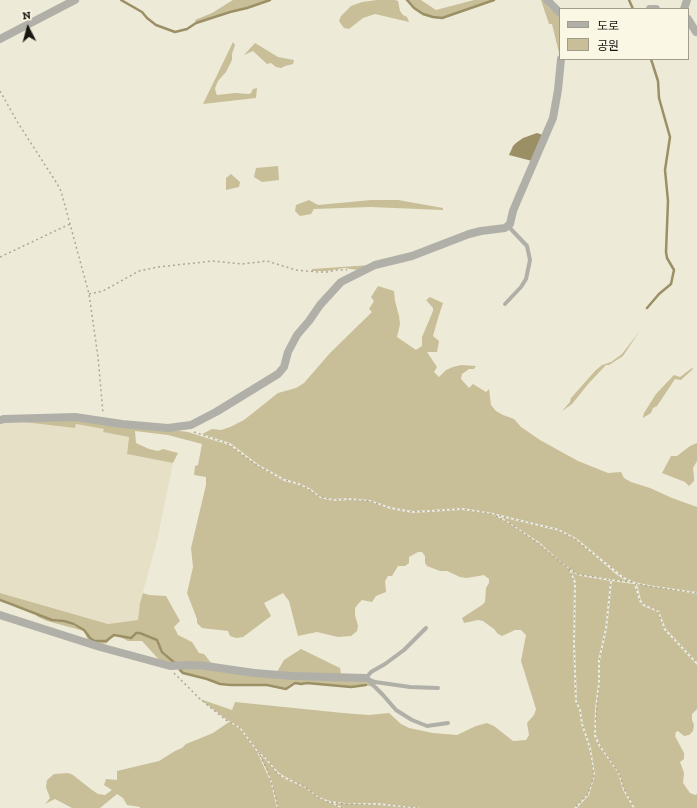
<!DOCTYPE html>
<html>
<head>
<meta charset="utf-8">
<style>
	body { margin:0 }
	#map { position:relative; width:697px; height:808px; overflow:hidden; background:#eeead8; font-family:"Zilla Slab","Noto Sans KR",serif }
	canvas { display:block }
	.legend { position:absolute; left:559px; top:8px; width:130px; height:52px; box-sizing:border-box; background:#fbf7e5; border:1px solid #a09d8f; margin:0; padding:5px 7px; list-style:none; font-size:12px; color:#17160f }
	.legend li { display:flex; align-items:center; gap:8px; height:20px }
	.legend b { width:20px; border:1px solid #a09d8f }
	.north { position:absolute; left:8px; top:8px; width:40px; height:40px; -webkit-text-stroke:3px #fbf7e5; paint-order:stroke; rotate:354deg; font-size:11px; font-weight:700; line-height:16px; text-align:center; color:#17160f }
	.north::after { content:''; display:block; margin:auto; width:14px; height:18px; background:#17160f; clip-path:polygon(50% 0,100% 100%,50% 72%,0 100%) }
</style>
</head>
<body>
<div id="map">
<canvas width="697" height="808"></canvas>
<ul class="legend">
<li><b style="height:5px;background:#b1b0a8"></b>도로</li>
<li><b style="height:11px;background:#c8be97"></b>공원</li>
</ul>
<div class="north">N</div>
</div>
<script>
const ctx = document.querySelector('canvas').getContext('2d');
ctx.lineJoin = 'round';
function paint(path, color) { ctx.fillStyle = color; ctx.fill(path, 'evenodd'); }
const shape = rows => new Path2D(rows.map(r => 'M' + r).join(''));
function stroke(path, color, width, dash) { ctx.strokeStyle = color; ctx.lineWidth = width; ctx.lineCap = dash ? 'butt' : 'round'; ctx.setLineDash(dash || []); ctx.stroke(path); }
paint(shape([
	[3,422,23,422,75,428,76,424,104,429,104,432,129,437,127,454,173,463,157,541,140,603,138,620,108,624,0,593,0,424]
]), '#e6e0c6');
paint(shape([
	[233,0,268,0,247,8,229,11,196,22,195,20,212,13],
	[377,0,395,0,398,1,400,11,403,15,407,17,409,22,375,14,363,18,349,29,344,28,341,24,339,21,341,16,351,6,362,2],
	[408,0,421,0,436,10,474,0,492,0,442,17,433,17,424,14,414,8],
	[541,0,543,0,549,8,560,17,560,57,552,24,549,24],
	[233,42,235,45,232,54,232,60,226,72,218,81,215,88,216,93,217,95,235,93,249,94,251,93,253,89,257,88,256,98,203,104],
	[255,43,278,57,294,60,293,64,285,66,281,68,276,67,271,63,267,64,253,51,244,55],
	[278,166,279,180,262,182,254,177,256,168],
	[231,174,240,182,239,187,226,190,226,178],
	[309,200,318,205,371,200,398,200,443,208,443,210,370,207,314,209,311,214,300,216,295,211,296,205],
	[370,265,358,270,344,268,327,271,312,271,312,269],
	[378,286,394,291,395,301,399,316,400,324,397,337,416,350,422,346,422,337,433,311,433,308,426,300,430,297,443,303,438,318,433,336,439,341,437,352,427,352,437,367,434,372,439,377,446,370,453,367,461,365,476,366,474,369,469,369,462,374,461,379,469,388,473,384,486,392,489,389,491,405,496,411,503,415,514,419,521,427,540,440,578,461,608,473,621,472,624,478,631,482,650,488,672,498,697,507,697,592,648,585,635,582,624,577,576,538,559,529,493,513,463,508,413,511,391,507,370,500,348,498,334,499,321,497,311,489,299,483,285,479,259,465,230,443,202,434,212,429,221,430,230,427,244,420,278,393,296,388,304,383,330,353,372,312,369,309,374,301,371,297],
	[639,332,623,356,609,365,606,365,589,383,572,404,562,411,570,402,571,398,595,371,602,365,611,362,622,354],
	[692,368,693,369,681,380,675,379,657,406,653,408,651,413,643,418,644,413,656,394,674,375,680,377],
	[76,419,188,432,229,445,258,466,284,481,299,485,310,490,320,498,334,501,348,500,369,501,390,509,412,513,462,510,492,514,510,524,538,543,569,569,574,583,573,644,575,701,579,710,581,724,589,748,594,776,588,794,574,808,421,808,378,803,345,803,330,801,319,797,305,787,284,776,278,772,266,758,258,751,241,728,226,719,200,699,232,710,235,702,343,713,369,715,389,713,401,724,409,728,433,733,457,735,476,726,487,723,494,726,513,741,526,740,529,735,527,723,534,715,536,709,521,661,526,635,521,630,515,630,502,636,498,634,494,629,483,621,478,620,464,623,462,618,482,605,485,602,486,588,489,583,489,579,484,575,467,578,460,577,447,571,440,571,427,566,425,563,425,556,422,552,418,552,409,557,409,563,405,566,398,566,392,576,388,576,385,581,386,592,376,596,372,602,362,600,358,604,355,608,355,615,358,626,357,631,351,636,338,637,317,632,298,636,289,601,283,593,264,603,271,616,243,637,236,638,230,636,228,631,202,628,197,623,197,619,187,593,193,567,191,548,206,485,206,477,194,475,195,466,198,465,202,444,168,435,135,431,136,443,149,449,158,451,163,449,178,453,173,463,127,454,129,437,103,432,104,429,76,424,75,428,23,422],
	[697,443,697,461,693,468,694,477,694,481,689,486,685,482,662,473,671,456,677,456,690,446],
	[501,517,559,531,575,539,616,574,623,579,631,582,577,574,560,561,539,542],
	[571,571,577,575,587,577,610,581,605,629,598,660,598,683,595,709,594,736,598,745,618,773,623,790,633,808,577,808,589,795,595,775,591,748,583,724,581,710,577,701,575,644,576,582],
	[612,581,634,584,639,601,643,606,658,612,664,630,697,665,697,709,692,714,692,720,694,725,693,731,689,735,684,736,678,731,676,732,675,736,684,753,684,759,680,762,684,773,683,783,690,793,695,795,697,794,697,808,635,808,624,789,619,773,600,745,596,735,596,709,600,683,600,660,607,629],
	[637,584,697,594,697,662,666,629,659,611,644,604,641,600],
	[0,593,108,624,138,620,140,603,143,593,149,595,166,596,180,621,174,627,178,635,192,642,199,653,204,654,212,664,277,672,284,660,301,649,340,668,341,674,336,677,294,675,244,670,200,663,177,663,163,651,157,639,141,632,135,632,130,637,114,634,106,640,96,640,90,637,85,630,75,623,64,620,52,619,12,603,0,599],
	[35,614,52,621,64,622,78,627,84,631,89,638,95,642,106,641,114,635,107,643,97,645,88,640,84,631,47,621,38,617],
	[136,633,140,634,156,640,162,652,174,663,162,663,142,641,128,641,117,635,131,639],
	[179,668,366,679,374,687,365,685,351,687,342,686,307,682,301,684,295,682,286,688,267,684,231,684,220,683,184,673],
	[229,722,240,729,257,752,270,780,277,808,140,808,140,807,127,805,123,798,117,794,100,808,72,808,55,799,45,804,50,798,46,787,47,780,54,774,68,773,73,775,92,790,98,794,105,795,112,790,104,785,106,779,117,780,117,771,159,761,175,751,182,748,186,744,213,733],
	[259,754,265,759,277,773,283,778,305,788,319,798,341,808,278,808,271,779],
	[334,803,378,805,412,808,344,808]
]), '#c8be97');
paint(shape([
	[537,133,543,135,532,161,509,155,513,146,516,143,523,138]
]), '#9b9065');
stroke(shape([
	[121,0,142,12,147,18,156,25,175,32,187,29,196,23,230,12,247,8,270,0],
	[407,0,414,8,423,14,433,17,442,18,494,0],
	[629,0,633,9],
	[647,308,659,294,671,284,674,270,667,258,666,252,668,201,665,170,670,137,659,98,658,81,651,59],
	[0,600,11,604,52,620,64,621,74,624,84,630,90,638,95,641,106,641,114,635,131,638,136,633,140,633,157,640,162,652,175,663],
	[180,670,183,673,207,679,220,684,231,685,267,685,286,689,295,683,301,684,307,683,351,687,366,685]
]), '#9b9065', 2.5);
stroke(shape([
	[0,91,18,123,56,182,61,191,89,294,98,357,103,413],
	[0,257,70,224],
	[89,294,103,291,139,271,158,267,213,261,242,264,267,261,296,270,318,272,327,272,337,270,347,270],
	[194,432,229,444,258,466,285,480,299,484,310,490,320,497,334,500,348,499,370,501,391,508,412,512,463,509,493,514,559,530,575,539,624,578,635,583,647,586,697,593],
	[496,516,511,524,538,543,559,561,577,574,611,580],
	[569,569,575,583,574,644,576,701,580,710,582,724,590,748,594,776,588,794,575,808],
	[632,582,611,580,606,629,599,660,599,683,595,726,595,736,599,745,619,773,624,789,634,808],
	[635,584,640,601,644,605,658,611,665,630,697,663],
	[174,673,200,699,226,720,240,728,258,752,267,769,275,795,278,808],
	[259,753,266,758,277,773,283,777,305,787,319,798,343,808],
	[331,802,345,804,378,804,417,808]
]), '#aba899', 1.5, [2, 3]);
stroke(shape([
	[505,304,521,287,526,279,530,260,527,246,508,226],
	[366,678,383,695,396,710,412,720,427,726,448,723],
	[366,678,371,672,385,664,404,650,426,628],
	[368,679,375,682,410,687,438,688]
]), '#b1b0a8', 4);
stroke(shape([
	[547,0,560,13],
	[650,9,656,9],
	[684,9,687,0],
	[688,19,696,32],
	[0,39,75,0],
	[0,420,4,419,75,417,122,424,168,428,191,425,216,412,278,374,284,367,288,352,297,335,309,321,320,305,341,282,375,265,412,256,469,234,481,231,505,228,510,224,513,211,518,199,553,118,558,90,561,59],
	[0,615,100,647,170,666,190,665,206,666,254,673,292,676,366,678]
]), '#b1b0a8', 8);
</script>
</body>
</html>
